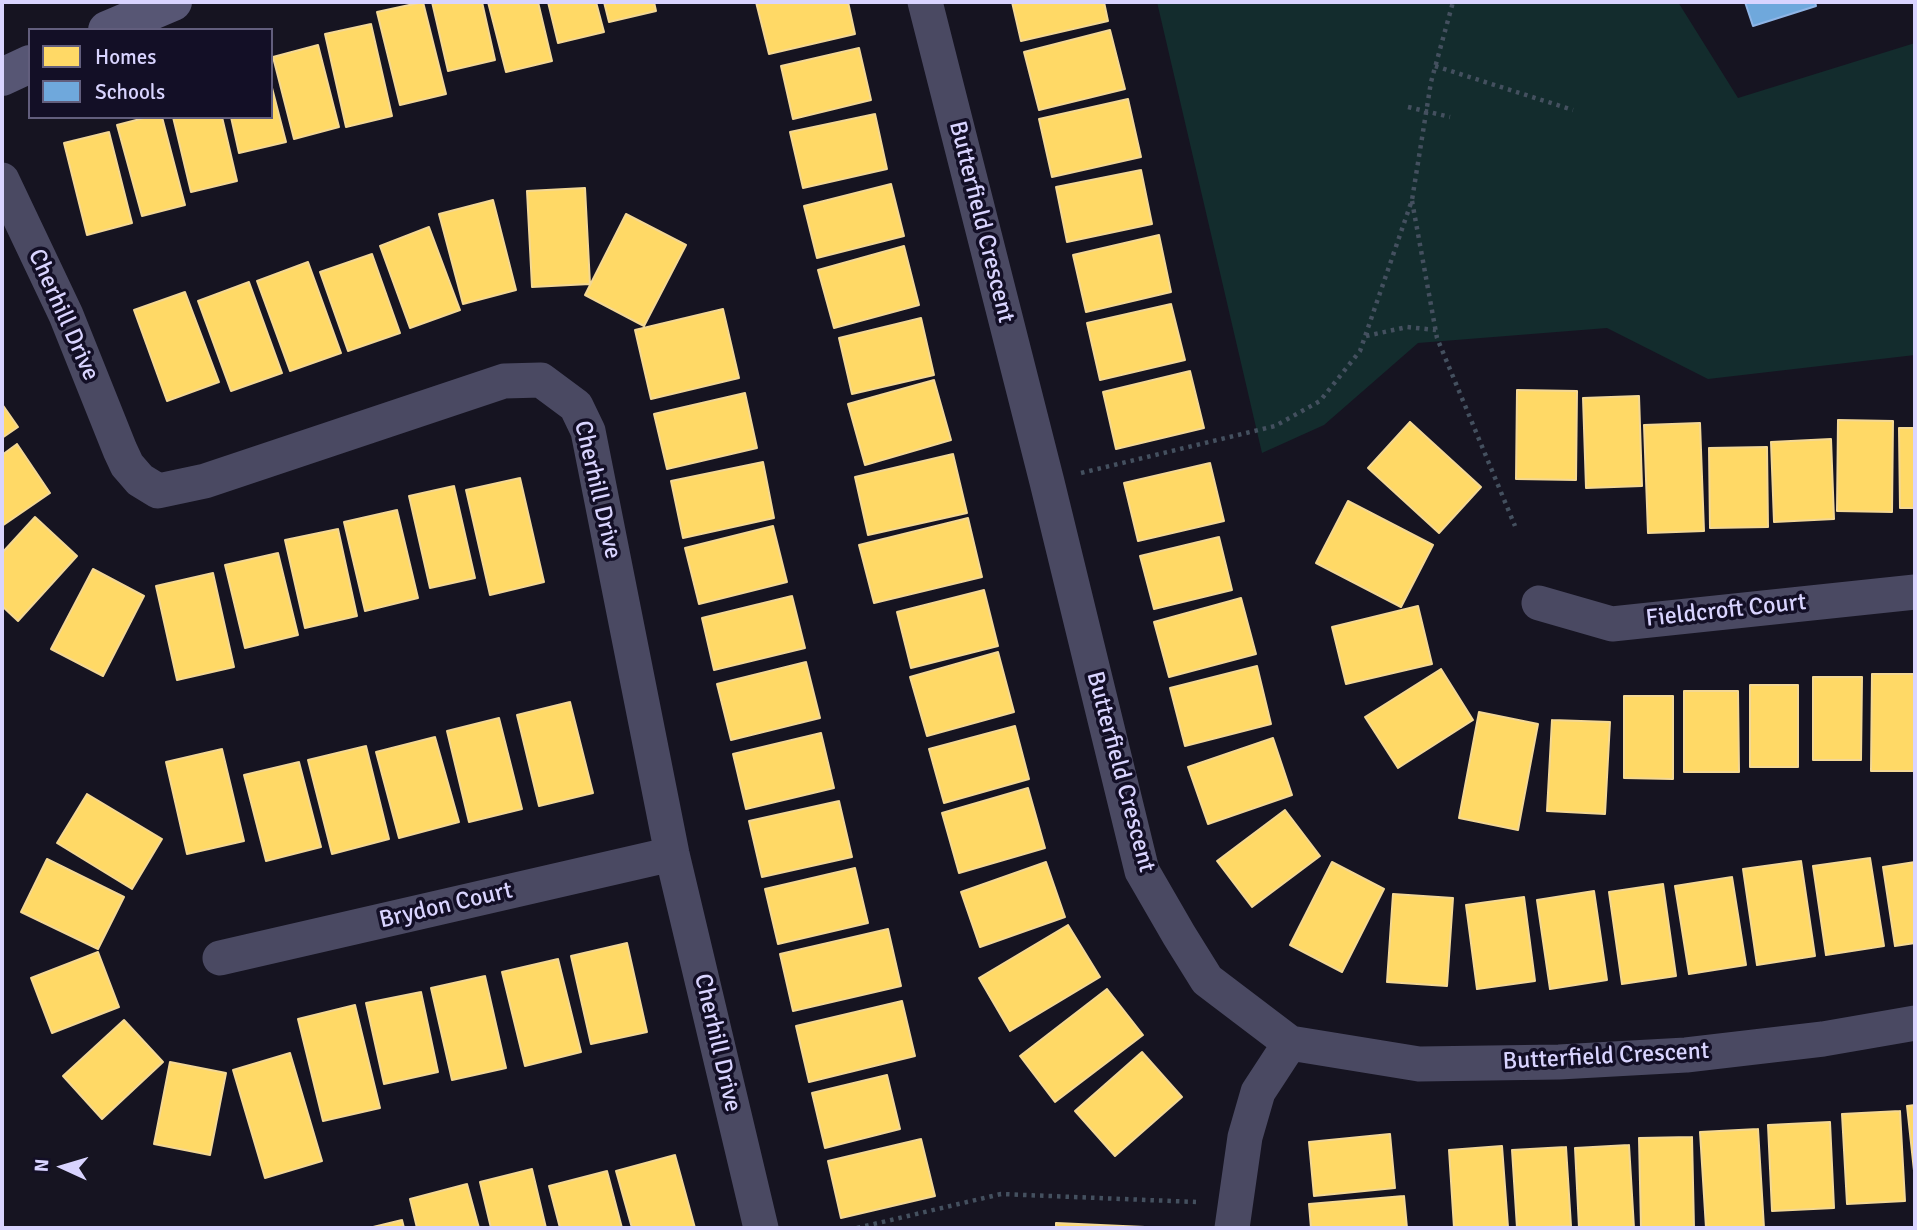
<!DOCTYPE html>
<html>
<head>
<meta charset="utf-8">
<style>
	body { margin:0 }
	#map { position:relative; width:1917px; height:1230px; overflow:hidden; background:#161421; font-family:Signika,sans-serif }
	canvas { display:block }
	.frame { position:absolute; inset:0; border:4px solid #d9d4ff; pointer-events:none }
	.legend { position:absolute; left:28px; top:28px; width:245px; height:91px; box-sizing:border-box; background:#130f26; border:2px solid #625e7d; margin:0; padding:9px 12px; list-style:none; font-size:21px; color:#d9d4ff }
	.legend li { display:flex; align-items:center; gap:14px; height:35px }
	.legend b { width:35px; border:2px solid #625e7d }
	.north { position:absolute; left:28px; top:1132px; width:70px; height:70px; -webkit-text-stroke:5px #130f26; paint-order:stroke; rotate:274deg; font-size:19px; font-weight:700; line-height:28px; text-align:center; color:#d9d4ff }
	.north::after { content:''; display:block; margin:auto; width:24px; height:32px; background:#d9d4ff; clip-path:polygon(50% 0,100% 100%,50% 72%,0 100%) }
</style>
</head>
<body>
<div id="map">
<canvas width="1917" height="1230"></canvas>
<div class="frame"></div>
<ul class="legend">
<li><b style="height:19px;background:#ffd966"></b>Homes</li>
<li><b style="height:19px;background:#6fa8dc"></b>Schools</li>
</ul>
<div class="north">N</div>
</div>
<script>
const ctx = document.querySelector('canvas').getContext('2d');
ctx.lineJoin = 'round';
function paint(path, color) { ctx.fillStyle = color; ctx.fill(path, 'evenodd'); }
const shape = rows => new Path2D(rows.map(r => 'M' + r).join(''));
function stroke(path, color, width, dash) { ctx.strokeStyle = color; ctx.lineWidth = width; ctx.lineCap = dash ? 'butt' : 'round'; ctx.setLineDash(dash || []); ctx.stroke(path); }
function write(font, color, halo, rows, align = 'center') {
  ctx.font = font + ' Signika,sans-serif'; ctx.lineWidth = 7; ctx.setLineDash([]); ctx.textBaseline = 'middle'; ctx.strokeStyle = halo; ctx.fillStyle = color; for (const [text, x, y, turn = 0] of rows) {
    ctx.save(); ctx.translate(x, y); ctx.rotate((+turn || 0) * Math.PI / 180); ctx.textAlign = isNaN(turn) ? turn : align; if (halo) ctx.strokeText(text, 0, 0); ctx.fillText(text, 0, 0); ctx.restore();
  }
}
paint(shape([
	[1157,2,1678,2,1738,98,1915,43,1915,355,1708,379,1607,328,1418,343,1324,425,1262,453]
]), '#132c2d');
const homes = shape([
	[423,2,446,94,400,105,377,12,423,2],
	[432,2,482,2,495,60,448,71,432,2],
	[488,2,538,2,552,61,506,72,488,2],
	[548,2,596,2,604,32,558,43,548,2],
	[604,2,654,2,656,11,609,22,604,2],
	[756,2,848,2,855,34,769,54,756,2],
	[1012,2,1104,2,1108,21,1021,41,1012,2],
	[371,24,392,116,346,127,325,34,371,24],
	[1110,30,1125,89,1039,110,1024,52,1110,30],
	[318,45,339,127,294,139,273,57,318,45],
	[859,48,871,100,793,119,781,66,859,48],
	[271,84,286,142,239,153,231,117,271,117,271,84],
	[1128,99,1141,157,1052,177,1039,119,1128,99],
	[875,114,887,169,803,188,790,132,875,114],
	[148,117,162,117,185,205,142,216,117,125,148,117],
	[173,117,222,117,237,181,191,192,173,117],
	[109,132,132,223,87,235,64,143,109,132],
	[1141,170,1152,224,1067,242,1056,187,1141,170],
	[891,184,904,236,817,258,804,206,891,184],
	[585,188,590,284,532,287,527,191,585,188],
	[493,200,516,290,463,304,439,214,493,200],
	[626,214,686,245,644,326,585,295,626,214],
	[429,227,460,310,410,328,380,246,429,227],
	[1159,235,1171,292,1086,312,1073,255,1159,235],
	[904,246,919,305,834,328,818,270,904,246],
	[372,254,400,333,348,351,320,272,372,254],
	[308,262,341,353,290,371,257,281,308,262],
	[249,282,282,373,231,391,198,301,249,282],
	[185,292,219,382,167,401,134,310,185,292],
	[1171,304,1185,360,1100,380,1087,323,1171,304],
	[723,309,739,378,651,399,635,330,723,309],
	[921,318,934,375,852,394,839,338,921,318],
	[1190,371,1204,428,1116,449,1103,392,1190,371],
	[934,380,951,440,865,465,848,404,934,380],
	[1517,390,1577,391,1576,480,1516,479,1517,390],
	[745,393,757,448,667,469,654,414,745,393],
	[1639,396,1642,486,1586,488,1583,398,1639,396],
	[2,404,18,427,2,438,2,404],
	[1838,420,1893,421,1892,512,1837,511,1838,420],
	[1410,422,1481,487,1439,533,1368,468,1410,422],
	[1700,423,1704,531,1648,533,1644,425,1700,423],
	[1899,428,1915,428,1915,508,1900,508,1899,428],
	[1831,439,1834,519,1774,522,1771,442,1831,439],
	[17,444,50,493,2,526,2,455,17,444],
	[1767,447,1768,527,1710,528,1709,448,1767,447],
	[953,454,967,513,868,535,855,477,953,454],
	[763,462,774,518,683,538,671,481,763,462],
	[1210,463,1224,521,1138,541,1124,483,1210,463],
	[520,478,544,582,490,595,466,490,520,478],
	[454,486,475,578,430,588,409,496,454,486],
	[1348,501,1433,545,1401,607,1316,563,1348,501],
	[397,510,418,598,365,611,344,522,397,510],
	[35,517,77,556,18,621,2,606,2,553,35,517],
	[968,518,982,577,874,603,859,545,968,518],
	[773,526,787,582,699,604,685,548,773,526],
	[338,529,357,616,305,628,285,540,338,529],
	[1219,537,1232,590,1154,609,1140,556,1219,537],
	[278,553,298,635,245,648,225,565,278,553],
	[93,569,144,596,103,676,51,649,93,569],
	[213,573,234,667,177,680,156,586,213,573],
	[984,590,998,646,911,668,897,612,984,590],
	[792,596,805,648,714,670,702,618,792,596],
	[1241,598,1256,654,1169,677,1154,622,1241,598],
	[1418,606,1432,664,1346,684,1332,627,1418,606],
	[998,652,1014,712,927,736,910,677,998,652],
	[806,662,820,718,731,740,717,684,806,662],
	[1257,666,1271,724,1185,746,1170,688,1257,666],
	[1441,669,1473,720,1398,768,1365,717,1441,669],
	[1872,674,1915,674,1915,771,1871,771,1872,674],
	[1813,677,1862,677,1861,760,1813,760,1813,677],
	[1750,685,1798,685,1798,767,1750,767,1750,685],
	[1684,691,1738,691,1739,772,1684,772,1684,691],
	[1624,696,1673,696,1673,779,1624,778,1624,696],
	[570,702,593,793,539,806,517,715,570,702],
	[1479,712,1538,724,1518,830,1459,818,1479,712],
	[499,718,522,809,469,822,447,731,499,718],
	[1552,720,1610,722,1605,814,1547,811,1552,720],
	[1015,726,1029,779,944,803,929,749,1015,726],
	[821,733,834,788,746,809,733,754,821,733],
	[435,737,459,822,399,838,376,752,435,737],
	[1273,738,1292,795,1208,824,1188,767,1273,738],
	[366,746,389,839,332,854,308,760,366,746],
	[222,749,244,841,187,854,166,762,222,749],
	[299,762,321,847,266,861,244,775,299,762],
	[1028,788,1045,848,959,873,942,813,1028,788],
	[87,794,162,839,132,889,57,843,87,794],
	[839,801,852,857,762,877,749,821,839,801],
	[1285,810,1320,856,1252,907,1217,861,1285,810],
	[1870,858,1884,946,1826,955,1813,866,1870,858],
	[47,859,124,897,98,949,21,912,47,859],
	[1801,861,1815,956,1757,965,1743,869,1801,861],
	[1046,862,1065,917,980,947,961,892,1046,862],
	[1332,862,1384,889,1342,972,1290,945,1332,862],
	[1915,862,1915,943,1895,946,1883,867,1915,862],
	[855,868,868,923,778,944,765,889,855,868],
	[1732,877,1746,965,1689,974,1675,886,1732,877],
	[1663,884,1676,976,1622,984,1609,892,1663,884],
	[1594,891,1607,980,1550,989,1537,900,1594,891],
	[1393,894,1453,898,1447,986,1387,982,1393,894],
	[1524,897,1535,981,1477,989,1466,905,1524,897],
	[1068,925,1100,977,1010,1031,979,978,1068,925],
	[888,929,901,986,793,1011,780,954,888,929],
	[627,943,647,1032,591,1044,571,956,627,943],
	[98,952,119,1007,52,1033,31,978,98,952],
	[558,959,581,1052,525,1066,502,972,558,959],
	[485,976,506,1068,452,1080,431,988,485,976],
	[1107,989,1143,1035,1055,1102,1020,1056,1107,989],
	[421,992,438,1072,384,1084,366,1003,421,992],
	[902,1001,915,1056,809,1082,796,1026,902,1001],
	[355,1005,380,1108,323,1121,298,1019,355,1005],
	[124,1020,163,1062,102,1119,63,1076,124,1020],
	[1142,1052,1182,1097,1115,1156,1075,1111,1142,1052],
	[290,1053,322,1161,265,1178,233,1070,290,1053],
	[170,1062,226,1073,210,1155,154,1144,170,1062],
	[887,1075,900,1129,825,1148,812,1093,887,1075],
	[1915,1105,1915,1180,1907,1106,1915,1105],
	[1900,1111,1905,1201,1847,1204,1842,1114,1900,1111],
	[1830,1122,1834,1208,1772,1211,1768,1125,1830,1122],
	[1758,1129,1764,1228,1706,1228,1700,1132,1758,1129],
	[1390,1134,1395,1188,1314,1196,1309,1142,1390,1134],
	[1692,1137,1694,1228,1641,1228,1639,1138,1692,1137],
	[921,1139,935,1196,841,1218,828,1161,921,1139],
	[1629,1145,1634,1228,1579,1228,1575,1148,1629,1145],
	[1502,1146,1508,1227,1454,1228,1449,1150,1502,1146],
	[1566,1147,1571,1226,1517,1228,1512,1150,1566,1147],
	[675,1155,695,1228,632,1228,616,1171,675,1155],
	[532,1169,546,1228,491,1228,480,1182,532,1169],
	[607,1171,622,1228,560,1228,549,1186,607,1171],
	[467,1184,479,1228,417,1228,410,1199,467,1184],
	[1404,1196,1407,1228,1311,1228,1309,1204,1404,1196],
	[402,1220,404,1228,369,1228,402,1220],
	[1056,1223,1145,1227,1145,1228,1056,1228,1056,1223]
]);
paint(homes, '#ffd966');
stroke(homes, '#f4d894', 2);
const schools = shape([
	[1745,2,1815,2,1816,6,1753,26,1745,2]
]);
paint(schools, '#6fa8dc');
stroke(schools, '#8fb5e6', 2);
stroke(shape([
	[1435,66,1573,110],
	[1408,107,1450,117],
	[1412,201,1437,338,1515,526],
	[1366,336,1407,327,1436,330],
	[1081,473,1275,426,1320,401,1360,351,1412,200,1431,82,1453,2],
	[857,1228,1001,1194,1196,1202]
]), '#44505f', 4.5, [3.5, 5]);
stroke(shape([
	[925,2,1047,482,1142,871,1179,935,1207,980,1290,1043,1419,1064,1559,1062,1686,1055,1823,1039,1915,1023],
	[2,180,66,315,120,450,127,465,140,480,158,491,205,481,504,381,541,380,576,406,588,431,672,854,761,1228],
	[1539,603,1612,624,1915,592],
	[220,958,672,854],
	[1232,1228,1245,1137,1258,1092,1290,1043]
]), '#4a4962', 35);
stroke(shape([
	[107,30,173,2],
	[2,77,30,64]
]), '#575674', 38);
write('24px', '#d9d4ff', '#130f26', [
	["Butterfield Crescent",981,222,76],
	["Cherhill Drive",63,315,66],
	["Cherhill Drive",597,490,77],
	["Fieldcroft Court",1726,611,-6],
	["Butterfield Crescent",1120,772,75],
	["Brydon Court",446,906,-13],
	["Cherhill Drive",717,1043,77],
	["Butterfield Crescent",1606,1057,-3]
]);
</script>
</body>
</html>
